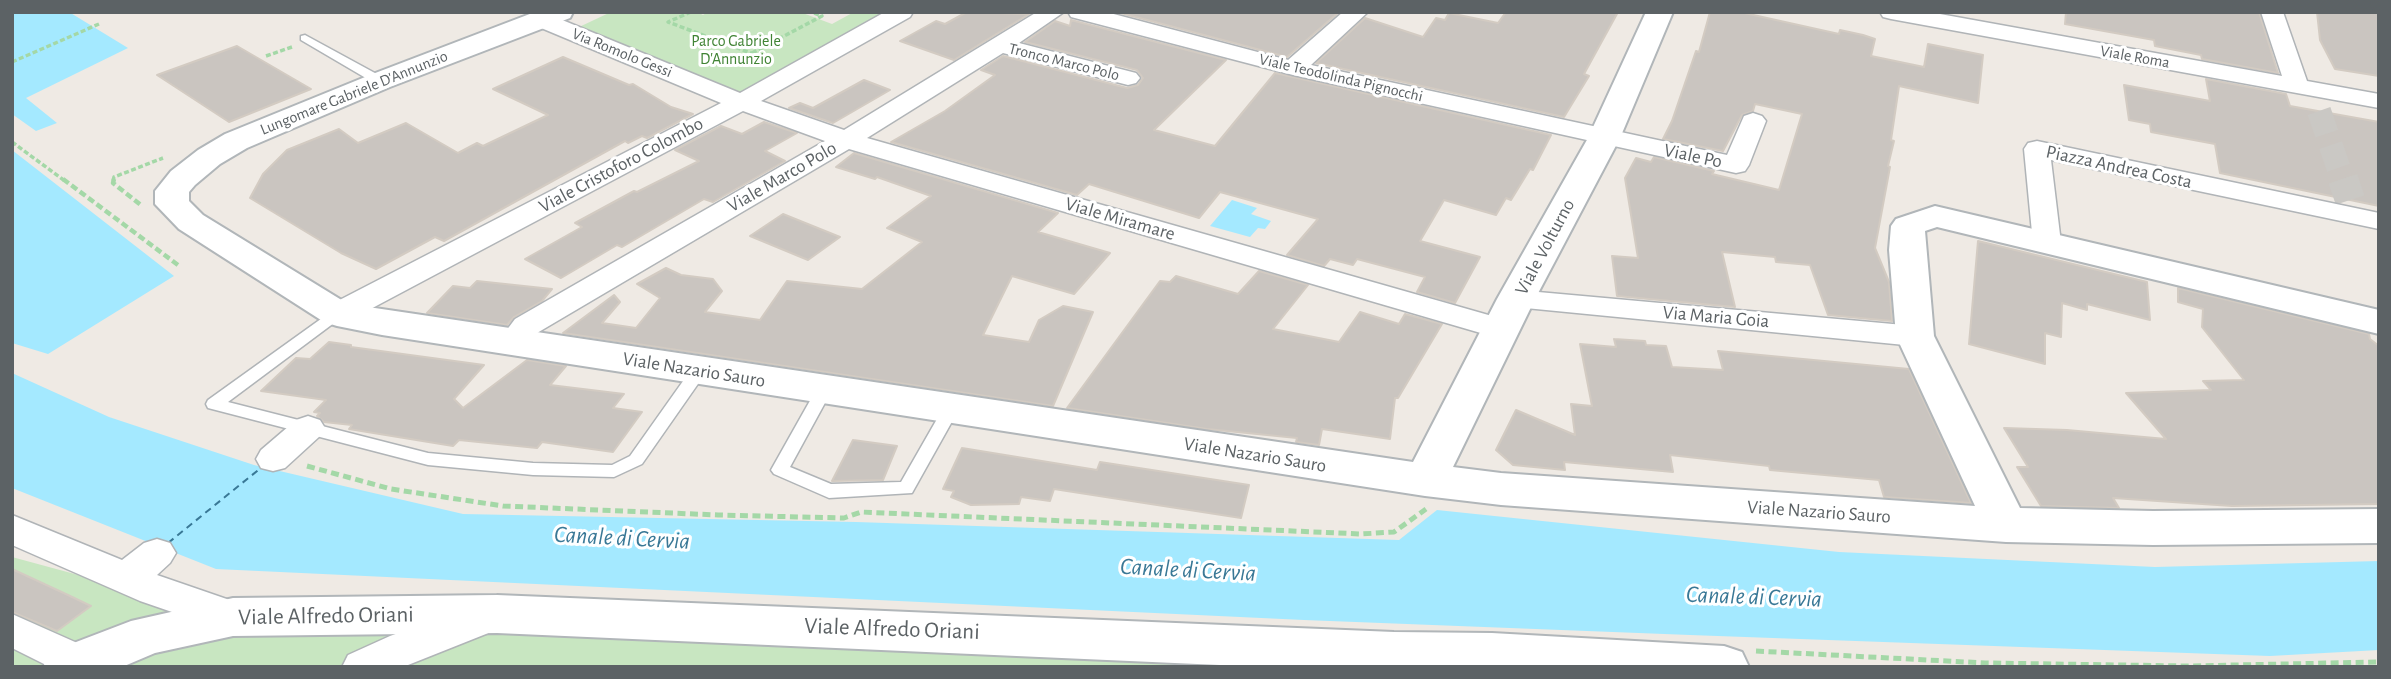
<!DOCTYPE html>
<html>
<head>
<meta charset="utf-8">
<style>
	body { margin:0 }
	#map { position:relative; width:2391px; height:679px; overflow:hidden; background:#efeae4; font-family:"Alegreya Sans",sans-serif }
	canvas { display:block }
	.frame { position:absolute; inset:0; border:14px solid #5c6265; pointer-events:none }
</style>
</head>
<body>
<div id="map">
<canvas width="2391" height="679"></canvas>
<div class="frame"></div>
</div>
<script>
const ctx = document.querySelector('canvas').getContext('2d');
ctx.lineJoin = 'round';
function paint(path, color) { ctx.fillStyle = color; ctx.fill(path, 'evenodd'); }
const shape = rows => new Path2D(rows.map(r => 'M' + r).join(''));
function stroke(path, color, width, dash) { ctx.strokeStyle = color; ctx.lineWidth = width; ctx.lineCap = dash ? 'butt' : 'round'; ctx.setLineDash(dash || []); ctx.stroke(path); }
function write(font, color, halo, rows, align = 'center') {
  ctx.font = font + ' "Alegreya Sans",sans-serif'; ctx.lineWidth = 6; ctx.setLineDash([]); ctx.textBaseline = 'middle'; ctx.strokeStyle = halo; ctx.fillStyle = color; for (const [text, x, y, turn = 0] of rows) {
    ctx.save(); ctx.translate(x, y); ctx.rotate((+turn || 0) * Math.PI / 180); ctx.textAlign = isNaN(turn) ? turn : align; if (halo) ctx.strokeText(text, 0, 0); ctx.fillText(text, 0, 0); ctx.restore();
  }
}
paint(shape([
	[611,12,697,12,703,15,708,12,800,12,832,24,854,12,889,12,739,93,577,28],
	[12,557,233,617,1494,667,12,667]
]), '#c8e6c1');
paint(shape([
	[12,12,69,12,128,48,26,98,57,123,36,131,12,114],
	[12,150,174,276,48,354,12,343],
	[1232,200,1257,208,1251,214,1271,221,1265,229,1258,228,1250,237,1210,226],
	[12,373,109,417,254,465,463,514,856,522,1399,540,1437,510,1839,552,2155,567,2379,561,2379,650,2270,656,1690,635,1304,620,216,569,12,488]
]), '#a4e9ff');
stroke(shape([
	[168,543,262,467]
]), '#397896', 2, [7, 5]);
const building = shape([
	[967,12,1029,14,954,60,900,41,936,21,945,24,967,12],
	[1117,12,1339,12,1287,57,1117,12],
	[1506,12,1618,12,1584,74,1589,76,1564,117,1316,63,1365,18,1423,37,1436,18,1445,20,1449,13,1498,23,1506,12],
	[1710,12,1740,12,1839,34,1840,30,1863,35,1875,39,1871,56,1924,67,1928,44,1983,55,1978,103,1899,86,1891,140,1894,141,1888,166,1890,167,1875,248,1889,282,1892,321,1828,315,1810,265,1776,262,1775,257,1722,252,1735,307,1617,296,1612,256,1638,258,1625,178,1636,158,1651,162,1654,157,1714,171,1712,174,1779,190,1802,114,1755,104,1753,111,1742,115,1723,151,1663,139,1672,121,1696,51,1699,52,1710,12],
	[2066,12,2259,12,2278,73,2202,59,2201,55,2155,46,2154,40,2065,24,2066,12],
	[2317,12,2379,12,2379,76,2335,69,2320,40,2317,12],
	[1071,20,1226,60,1154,130,1215,146,1275,73,1551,135,1533,170,1530,169,1511,200,1506,198,1496,215,1444,200,1420,241,1480,257,1455,303,1417,292,1425,277,1357,259,1353,265,1330,259,1324,266,1287,255,1318,219,1220,192,1199,218,1089,184,1077,195,891,142,945,111,995,75,981,70,1003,56,1127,88,1138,85,1143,78,1137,70,1025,42,1055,21,1070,26,1071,20],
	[237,46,311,89,229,122,157,75,237,46],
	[563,57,629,85,633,84,671,107,693,114,647,138,642,136,628,143,625,141,444,241,435,237,376,269,341,253,250,198,263,174,287,150,339,129,358,143,406,123,458,153,477,143,483,146,548,115,493,89,563,57],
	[2206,79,2286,94,2290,106,2379,122,2379,206,2220,173,2215,144,2151,132,2150,124,2129,120,2124,85,2210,101,2206,79],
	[864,80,890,90,833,123,789,108,800,103,813,108,864,80],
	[764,122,797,133,765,151,785,161,713,202,704,199,622,247,617,245,561,278,525,259,582,227,575,223,634,191,637,192,699,161,675,150,721,126,742,134,764,122],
	[854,153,1058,213,1038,232,1110,253,1074,294,1012,276,983,335,1029,342,1039,320,1063,306,1093,312,1053,406,563,333,614,295,620,302,602,323,636,328,660,298,637,284,666,268,681,275,713,279,722,291,705,312,760,320,787,281,862,289,922,242,887,228,931,196,877,177,875,179,836,167,854,153],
	[783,214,840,237,808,260,750,236,783,214],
	[1978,241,2147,282,2150,320,2087,304,2087,310,2062,303,2061,337,2045,333,2045,364,1969,344,1978,241],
	[1259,271,1308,285,1273,329,1339,342,1360,312,1399,324,1405,314,1442,324,1398,398,1395,398,1390,439,1322,429,1319,445,1296,442,1297,438,1207,429,1067,408,1160,281,1170,282,1176,276,1238,294,1259,271],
	[477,281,552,289,542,301,514,317,507,325,427,313,453,286,470,288,477,281],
	[2178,288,2369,334,2370,339,2379,346,2379,504,2232,506,2113,498,2119,508,2041,506,2017,467,2028,467,2004,428,2067,430,2166,439,2126,393,2211,390,2203,381,2244,380,2202,327,2203,309,2178,302,2178,288],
	[1614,339,1645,341,1646,345,1666,346,1672,367,1723,370,1718,351,1909,369,1971,503,1884,497,1879,480,1770,470,1769,466,1670,455,1673,472,1564,462,1565,470,1513,465,1496,450,1516,410,1575,435,1571,404,1592,406,1580,344,1616,347,1614,339],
	[329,342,351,345,351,347,484,365,454,399,463,408,527,360,566,366,550,385,624,394,613,408,642,412,613,452,542,442,537,448,459,440,453,446,349,429,352,425,324,422,317,416,320,413,314,412,326,400,261,391,296,358,310,359,329,342],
	[853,440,897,446,883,480,832,481,853,440],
	[962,448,1097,470,1100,462,1249,485,1241,518,1054,489,1050,501,1021,497,1019,504,971,505,951,497,954,491,943,489,962,448],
	[12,569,68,595,91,606,57,631,12,612,12,569]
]);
paint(building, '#cac5c0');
stroke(building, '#d3cbc2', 2);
stroke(shape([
	[2319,111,2343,181]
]), '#cac8c4', 24, [24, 12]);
stroke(shape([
	[2343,179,2350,200]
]), '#cac8c4', 30, [30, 15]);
const lane = shape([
	[305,35,384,78,386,81,380,85,376,84,301,40,301,36,305,35],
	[337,309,345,314,342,317,228,402,428,453,533,463,612,465,630,456,693,367,705,367,707,371,642,464,614,477,533,475,428,465,208,408,206,404,208,400,332,311,337,309],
	[824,384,832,390,790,467,831,484,901,482,945,405,957,405,959,409,912,493,829,498,774,474,771,470,816,390,824,384]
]);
const street = shape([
	[885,12,913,12,910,17,761,101,844,130,1037,12,1064,12,1019,43,1136,73,1140,78,1136,83,1128,85,1003,53,867,138,1513,322,1518,329,1513,336,1502,339,1491,336,849,149,537,333,524,350,513,353,502,350,497,343,515,319,825,141,743,111,348,321,337,324,326,321,322,314,326,307,721,103,534,25,531,20,534,15,550,15,740,93,885,12],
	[1068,12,1106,12,1288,60,1343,12,1368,12,1311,65,1727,155,1744,116,1753,113,1762,116,1766,121,1749,165,1745,171,1736,173,1293,75,1071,17,1068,12],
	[1880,12,1929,12,2282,76,2261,12,2283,12,2307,81,2379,94,2379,108,1891,19,1883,17,1880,12],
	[2037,141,2379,213,2379,229,2051,160,2061,243,2057,249,2047,252,2037,249,2033,243,2024,149,2028,143,2037,141],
	[1516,290,1915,326,1926,329,1931,336,1926,343,1915,346,1505,306,1501,299,1505,292,1516,290],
	[308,416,320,420,325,428,320,436,285,468,273,471,261,468,256,459,261,450,296,420,308,416],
	[12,515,122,560,144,543,157,539,170,543,176,553,170,563,157,575,247,606,253,617,247,628,233,633,140,601,12,545,12,515],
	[482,603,496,608,502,619,496,630,403,667,342,667,348,655,390,636,482,603],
	[12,614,93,650,99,662,97,667,50,667,12,648,12,614]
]);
const secondary = shape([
	[535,12,573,12,570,18,390,87,247,148,220,164,195,185,189,192,189,201,203,215,348,304,1413,462,1497,299,1588,138,1646,12,1673,12,1620,138,1535,299,1453,467,1501,473,1975,506,1896,336,1889,250,1891,226,1896,219,1935,206,2379,310,2379,334,1937,227,1925,231,1934,336,2020,508,2153,511,2379,509,2379,543,2153,545,2006,542,1501,505,1425,496,382,335,337,326,324,322,179,229,155,204,155,191,171,171,198,150,225,134,370,75,535,12],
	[497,595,1394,632,1492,633,1724,646,1742,652,1749,667,1265,667,497,633,233,636,155,653,122,667,43,667,50,652,131,621,233,598,497,595]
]);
stroke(lane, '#b0b4b7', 3);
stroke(street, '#b0b4b7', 3);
stroke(secondary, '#b1b6b9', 4);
stroke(shape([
	[691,12,668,22,772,61],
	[752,53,822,16,811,12],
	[266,56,292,47],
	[12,62,99,24],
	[12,142,65,181],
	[113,181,114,177,163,158]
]), '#a4d8a7', 3.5, [5, 2.5]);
stroke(shape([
	[63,179,178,265],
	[114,179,113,183,142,206]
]), '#a4d8a7', 4.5, [7, 3.5]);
stroke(shape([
	[307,466,391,489,503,506,718,515,844,518,861,512,1361,534,1394,532,1426,509],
	[1756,651,1985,663,2189,666,2379,662]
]), '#a4d8a7', 5, [8, 4.5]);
paint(lane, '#fff');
paint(street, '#fff');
paint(secondary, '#fff');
write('16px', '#408334', '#fff', [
	["Parco Gabriele",736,41],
	["D'Annunzio",736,59]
]);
write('16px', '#5c6265', '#fff', [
	["Via Romolo Gessi",622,53,22],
	["Viale Roma",2135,57,10],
	["Tronco Marco Polo",1064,62,14],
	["Viale Teodolinda Pignocchi",1341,78,13],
	["Lungomare Gabriele D'Annunzio",354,93,-22]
]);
write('19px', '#5c6265', '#fff', [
	["Viale Po",1693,156,12],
	["Viale Cristoforo Colombo",621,165,-28],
	["Piazza Andrea Costa",2119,167,12],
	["Viale Marco Polo",782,177,-30],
	["Viale Miramare",1120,219,16],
	["Viale Volturno",1545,247,-62],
	["Via Maria Goia",1716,317,5],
	["Viale Nazario Sauro",694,370,9],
	["Viale Nazario Sauro",1255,455,9],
	["Viale Nazario Sauro",1819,512,4]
]);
write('23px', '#5c6265', '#fff', [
	["Viale Alfredo Oriani",326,616,-1],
	["Viale Alfredo Oriani",892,629,2]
]);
write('italic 24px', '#397896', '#fff', [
	["Canale di Cervia",622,538,3],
	["Canale di Cervia",1188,570,3],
	["Canale di Cervia",1754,597,2]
]);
</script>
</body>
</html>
